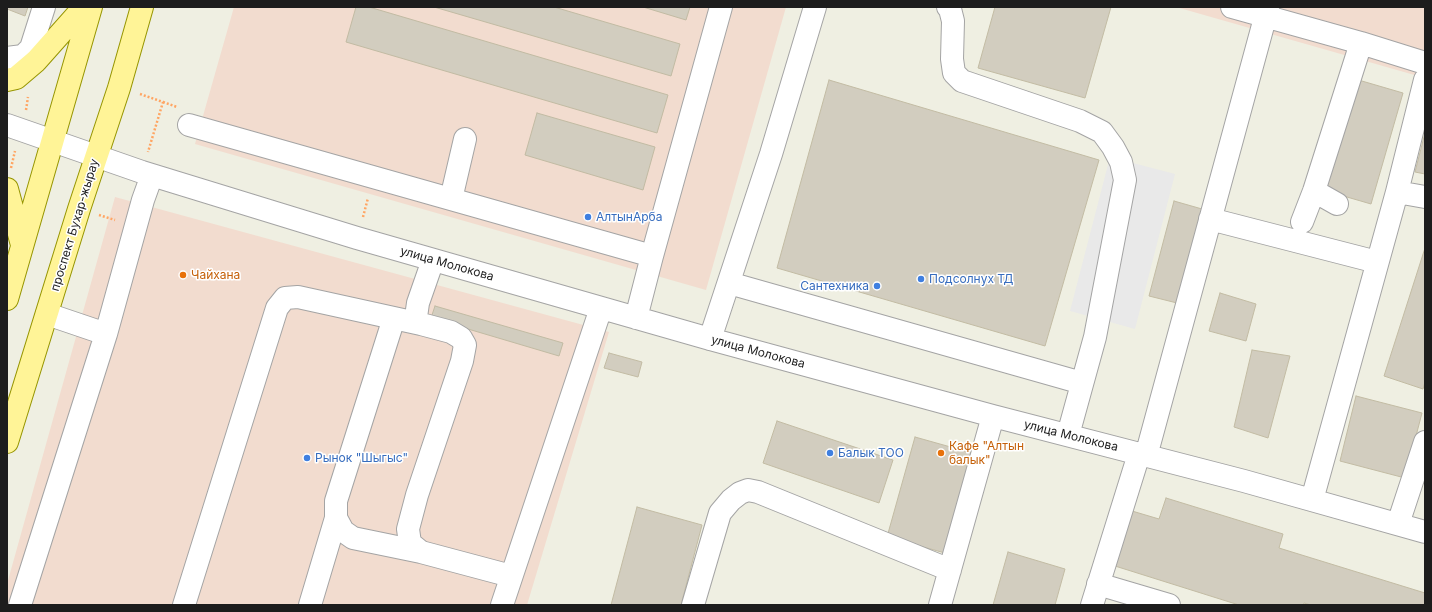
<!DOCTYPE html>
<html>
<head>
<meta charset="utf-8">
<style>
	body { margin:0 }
	#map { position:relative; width:1432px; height:612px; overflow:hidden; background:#efefe2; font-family:Inter,sans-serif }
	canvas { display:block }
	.frame { position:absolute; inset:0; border:8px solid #1d1d1d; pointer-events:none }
</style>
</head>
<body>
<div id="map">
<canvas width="1432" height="612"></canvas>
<div class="frame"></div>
</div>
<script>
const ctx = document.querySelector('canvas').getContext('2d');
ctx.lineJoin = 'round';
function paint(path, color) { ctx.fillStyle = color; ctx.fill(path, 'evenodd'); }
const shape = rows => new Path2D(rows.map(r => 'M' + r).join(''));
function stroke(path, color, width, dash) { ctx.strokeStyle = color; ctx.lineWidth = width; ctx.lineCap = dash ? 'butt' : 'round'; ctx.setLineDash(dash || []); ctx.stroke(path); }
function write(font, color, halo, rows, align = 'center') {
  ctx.font = font + ' Inter,sans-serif'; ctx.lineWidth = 3; ctx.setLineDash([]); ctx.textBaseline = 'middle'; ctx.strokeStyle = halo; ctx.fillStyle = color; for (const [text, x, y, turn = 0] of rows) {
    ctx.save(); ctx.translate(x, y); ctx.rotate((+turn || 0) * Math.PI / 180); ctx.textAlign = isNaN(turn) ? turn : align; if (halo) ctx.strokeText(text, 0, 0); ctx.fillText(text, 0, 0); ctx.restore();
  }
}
paint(shape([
	[234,7,786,7,706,290,195,144],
	[1176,7,1425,7,1425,78],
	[115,197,609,332,527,605,7,605,7,584]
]), '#f2dccf');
paint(shape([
	[1110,157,1175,174,1135,329,1070,311]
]), '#e9e9e9');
const building = shape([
	[7,7,28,7,25,16,7,9,7,7],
	[356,7,369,7,668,95,657,133,346,42,356,7],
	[434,7,554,7,680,44,671,76,434,7],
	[643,7,690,7,686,20,643,7],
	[995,7,1111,7,1085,98,978,68,995,7],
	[1355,79,1403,93,1371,204,1323,190,1355,79],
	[829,80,1099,160,1045,346,777,268,829,80],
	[537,113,655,147,643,190,525,155,537,113],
	[1425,133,1425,174,1415,172,1425,133],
	[1174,201,1202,209,1177,303,1149,296,1174,201],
	[1425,248,1425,382,1423,389,1384,376,1425,248],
	[1220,293,1256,304,1246,341,1209,331,1220,293],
	[435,306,563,343,559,356,431,318,435,306],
	[1252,350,1290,356,1268,438,1234,427,1252,350],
	[609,353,642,362,638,377,604,368,609,353],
	[1356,396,1422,413,1405,478,1340,461,1356,396],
	[777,421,893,460,879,503,763,463,777,421],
	[915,437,972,453,945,553,887,537,915,437],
	[1166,498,1283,534,1279,548,1425,593,1425,605,1311,605,1304,603,1303,605,1239,605,1115,566,1132,511,1159,519,1166,498],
	[637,507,702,525,681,605,611,605,637,507],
	[1008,552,1065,569,1055,605,993,605,1008,552]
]);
paint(building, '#d2cdbf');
stroke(building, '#c2bba3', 1);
const minor = shape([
	[948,7,950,9,953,21,952,59,954,73,962,81,1080,121,1102,132,1113,147,1121,162,1125,180,1095,337,1068,435],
	[1232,7,1361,43,1314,191,1302,222],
	[1361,43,1425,63],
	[7,58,23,56,31,48,44,7],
	[7,125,142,172,357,238,710,339,993,416,1244,481,1425,532],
	[189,125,652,256,721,7],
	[1314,191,1337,204],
	[1397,192,1425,80],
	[451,199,465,139],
	[1210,219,1377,262],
	[433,260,418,303,416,317,421,324,451,332,461,338,465,345,462,361,417,495,408,529,410,543,421,552,511,576],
	[729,283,1082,383],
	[47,314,106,334],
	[394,318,336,501,336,518,343,531,353,538,421,552],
	[636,318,652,256],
	[710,339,771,154,815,7],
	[1146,456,1268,7],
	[1312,500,1397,192,1425,197],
	[1398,524,1425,442],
	[1098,584,1169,605],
	[20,605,106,334,143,200,152,175],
	[184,605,277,308,285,298,298,297,421,324],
	[310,605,336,518],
	[502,605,601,308],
	[693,605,720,513,731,500,740,493,748,490,758,492,950,570],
	[940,605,993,416],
	[1092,605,1139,454]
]);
const major = shape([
	[7,80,16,78,36,61,84,7],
	[7,189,22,245],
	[7,299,91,7],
	[7,442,79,209,119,88,142,7]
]);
stroke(minor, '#a4a4a4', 24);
stroke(major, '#969500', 24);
stroke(shape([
	[140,94,163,102,148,152],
	[163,102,177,107],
	[26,110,28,97],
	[11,168,15,151],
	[99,215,115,220],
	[363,217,368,198]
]), '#ffa563', 2.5, [2, 2]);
stroke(minor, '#fff', 22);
stroke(major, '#fff497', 22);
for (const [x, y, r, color] of [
	[588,217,4,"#3f7fe0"],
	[183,275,4,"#e8710a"],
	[921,279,4,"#3f7fe0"],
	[877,286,4,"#3f7fe0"],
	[830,453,4,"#3f7fe0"],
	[941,453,4,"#e8710a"],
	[307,458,4,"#3f7fe0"]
]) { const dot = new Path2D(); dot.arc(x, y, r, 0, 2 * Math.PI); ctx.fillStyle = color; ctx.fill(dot); stroke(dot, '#fff', 1.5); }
write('12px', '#366cbe', '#fff', [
	["АлтынАрба",596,217],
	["Подсолнух ТД",929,279],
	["Сантехника",869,286,"right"],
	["Балык ТОО",838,453],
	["Рынок \"Шыгыс\"",315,458]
], 'left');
write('12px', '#1d1d1d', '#fff', [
	["проспект Бухар-жырау",75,225,-73],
	["улица Молокова",447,264,16],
	["улица Молокова",758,352,15],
	["улица Молокова",1071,436,14]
]);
write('12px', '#c56008', '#fff', [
	["Чайхана",191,275],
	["Кафе \"Алтын",949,446],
	["балык\"",949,460]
], 'left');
</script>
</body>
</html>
